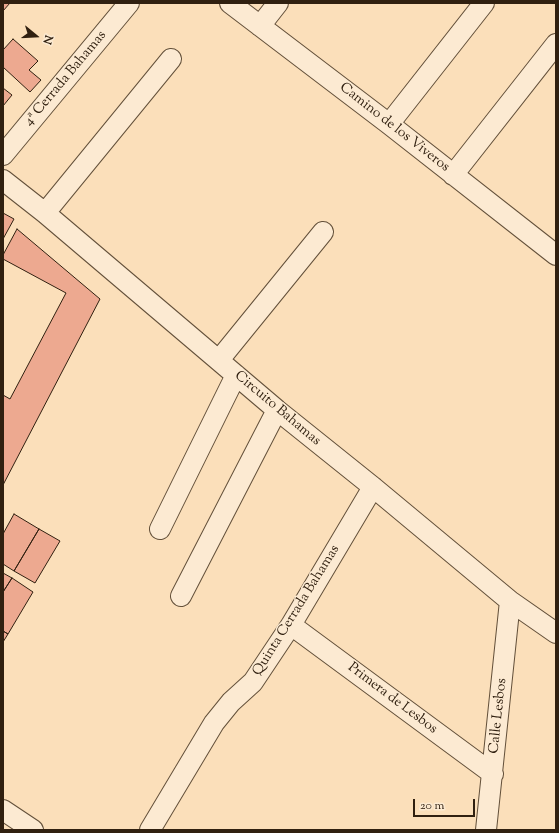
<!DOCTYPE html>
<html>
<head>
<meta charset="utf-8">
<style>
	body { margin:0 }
	#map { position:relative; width:559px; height:833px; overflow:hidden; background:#fbdfba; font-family:"Sorts Mill Goudy",serif }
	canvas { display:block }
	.frame { position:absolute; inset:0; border:4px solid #302010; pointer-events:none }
	.north { position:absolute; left:16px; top:16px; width:40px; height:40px; -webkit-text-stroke:3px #fcead2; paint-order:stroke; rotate:108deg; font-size:11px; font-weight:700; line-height:16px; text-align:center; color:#302010 }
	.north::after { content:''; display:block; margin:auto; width:14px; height:18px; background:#302010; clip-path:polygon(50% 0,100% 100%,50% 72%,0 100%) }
	.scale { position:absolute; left:413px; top:799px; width:62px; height:18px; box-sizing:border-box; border:2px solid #302010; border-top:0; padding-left:5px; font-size:12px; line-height:14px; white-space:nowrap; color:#302010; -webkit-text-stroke:3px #fcead2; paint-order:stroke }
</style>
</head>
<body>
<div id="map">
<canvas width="559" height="833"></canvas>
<div class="frame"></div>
<div class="north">N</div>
<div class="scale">20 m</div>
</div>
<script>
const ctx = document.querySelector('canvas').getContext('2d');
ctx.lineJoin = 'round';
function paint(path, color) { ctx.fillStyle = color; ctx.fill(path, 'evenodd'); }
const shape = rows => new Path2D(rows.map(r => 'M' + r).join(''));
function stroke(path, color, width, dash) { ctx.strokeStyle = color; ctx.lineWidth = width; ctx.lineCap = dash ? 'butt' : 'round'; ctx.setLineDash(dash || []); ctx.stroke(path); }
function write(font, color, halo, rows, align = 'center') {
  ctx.font = font + ' "Sorts Mill Goudy",serif'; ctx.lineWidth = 3; ctx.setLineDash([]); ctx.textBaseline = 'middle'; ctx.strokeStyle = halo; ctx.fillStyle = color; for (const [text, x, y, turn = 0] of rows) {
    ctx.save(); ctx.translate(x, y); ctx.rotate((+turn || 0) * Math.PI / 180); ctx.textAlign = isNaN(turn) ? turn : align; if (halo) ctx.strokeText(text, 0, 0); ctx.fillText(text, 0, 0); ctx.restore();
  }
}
const building = shape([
	[3,3,10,3,3,11,3,3],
	[13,39,38,61,29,70,41,80,30,92,3,67,3,50,13,39],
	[3,88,12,95,3,106,3,88],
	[3,213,14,219,3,239,3,213],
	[17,229,100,299,3,485,3,255,17,229],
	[3,259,66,293,10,399,3,395,3,259],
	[14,514,39,529,14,571,3,564,3,534,14,514],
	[39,529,60,541,35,583,14,571,39,529],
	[3,573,12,578,3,592,3,573],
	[12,578,33,592,8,634,3,631,3,592,12,578],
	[3,631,8,634,3,642,3,631]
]);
paint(building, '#eda990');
stroke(building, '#302010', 1);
const street = shape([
	[230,3,389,124,556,255],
	[260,26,278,3],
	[389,124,484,3],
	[3,155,129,3],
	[453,175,556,44],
	[3,180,45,213,277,410,373,487,510,601,556,633],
	[45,213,171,59],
	[219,360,323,232],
	[160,529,236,375],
	[181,596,277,410],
	[291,625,493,774],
	[3,810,33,830],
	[150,830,214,723,231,702,253,682,291,625,373,487],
	[486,830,510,601]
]);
stroke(street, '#63503a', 22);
stroke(street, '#fcead2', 20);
write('14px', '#302010', '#fcead2', [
	["4ª Cerrada Bahamas",66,79,-50],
	["Camino de los Viveros",394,128,38],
	["Circuito Bahamas",277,409,40],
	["Quinta Cerrada Bahamas",297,611,-58],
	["Primera de Lesbos",392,699,37],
	["Calle Lesbos",499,716,-84]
]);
</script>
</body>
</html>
